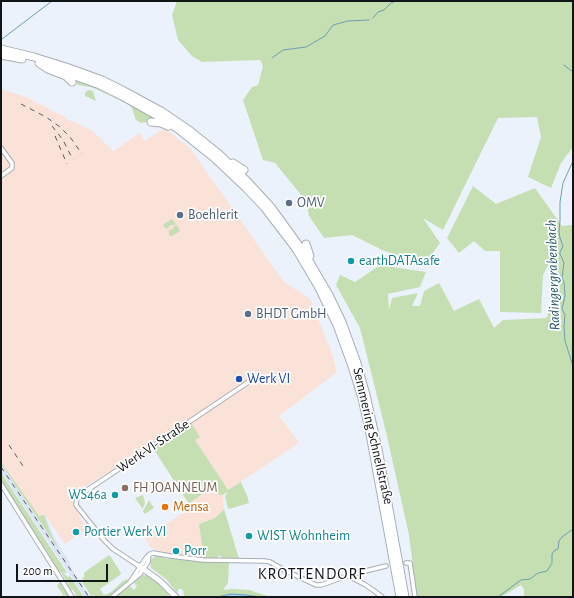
<!DOCTYPE html>
<html>
<head>
<meta charset="utf-8">
<style>
	body { margin:0 }
	#map { position:relative; width:574px; height:598px; overflow:hidden; background:#ecf2fc; font-family:"Alegreya Sans",sans-serif }
	canvas { display:block }
	.frame { position:absolute; inset:0; border:2px solid #121518; pointer-events:none }
	.scale { position:absolute; left:16px; top:564px; width:92px; height:18px; box-sizing:border-box; border:2px solid #121518; border-top:0; padding-left:5px; font-size:12px; line-height:14px; white-space:nowrap; color:#121518; -webkit-text-stroke:3px #fff; paint-order:stroke }
</style>
</head>
<body>
<div id="map">
<canvas width="574" height="598"></canvas>
<div class="frame"></div>
<div class="scale">200 m</div>
</div>
<script>
const ctx = document.querySelector('canvas').getContext('2d');
ctx.lineJoin = 'round';
function paint(path, color) { ctx.fillStyle = color; ctx.fill(path, 'evenodd'); }
const shape = rows => new Path2D(rows.map(r => 'M' + r).join(''));
function stroke(path, color, width, dash) { ctx.strokeStyle = color; ctx.lineWidth = width; ctx.lineCap = dash ? 'butt' : 'round'; ctx.setLineDash(dash || []); ctx.stroke(path); }
function write(font, color, halo, rows, align = 'center') {
  ctx.font = font + ' "Alegreya Sans",sans-serif'; ctx.lineWidth = 3.5; ctx.setLineDash([]); ctx.textBaseline = 'middle'; ctx.strokeStyle = halo; ctx.fillStyle = color; for (const [text, x, y, turn = 0] of rows) {
    ctx.save(); ctx.translate(x, y); ctx.rotate((+turn || 0) * Math.PI / 180); ctx.textAlign = isNaN(turn) ? turn : align; if (halo) ctx.strokeText(text, 0, 0); ctx.fillText(text, 0, 0); ctx.restore();
  }
}
paint(shape([
	[1,464,58,549,46,523,44,515,45,515,54,537,70,563,69,564,73,571,90,597,85,597,11,487,1,473]
]), '#dbe5f6');
paint(shape([
	[1,89,26,97,65,117,66,119,71,121,73,121,93,131,113,151,140,133,145,141,161,130,167,130,190,148,283,281,310,299,332,353,337,372,279,416,299,443,239,483,223,495,224,509,215,518,200,523,204,559,171,555,151,548,145,538,191,507,151,445,71,496,74,506,87,529,65,544,45,515,39,517,1,462]
]), '#fae2d8');
paint(shape([
	[177,1,573,1,573,147,561,163,551,188,528,177,541,137,537,117,498,118,443,230,423,218,440,243,424,265,382,250,352,235,324,238,309,216,306,201,275,163,263,160,243,100,252,87,258,85,263,66,260,60,202,62,192,56,178,40,172,15],
	[74,79,91,86,129,104,161,122,154,121,141,123,136,120,132,108,130,105,91,87,84,86,78,85,75,82],
	[88,90,93,91,96,101,85,96,85,93],
	[473,186,496,204,535,188,562,226,573,225,573,597,524,597,524,590,521,585,501,597,417,597,409,535,386,432,360,328,336,285,340,275,355,282,380,265,426,272,420,287,388,294,389,310,392,298,418,293,412,306,420,306,424,291,439,283,454,311,479,299,494,328,503,320,547,318,555,285,553,256,543,275,541,313,500,312,500,251,485,251,474,241,459,253,447,238],
	[172,219,176,224,174,225,170,225,168,229,164,227,163,226,164,224],
	[177,225,180,231,172,236,170,236,169,234,169,230,173,229,174,226],
	[191,423,200,437,195,440,228,490,241,482,248,498,248,499,249,503,229,509,227,506,225,496,228,491,223,495,216,494,212,487,195,499,189,504,153,448],
	[1,462,39,516,44,515,49,529,59,550,1,464],
	[1,473,66,571,66,574,63,571,65,575,68,577,70,576,84,597,75,597,74,596,76,595,73,590,71,590,61,572,59,573,1,480],
	[143,495,145,503,143,508,142,508,135,498],
	[149,500,154,508,145,514,143,511],
	[224,509,239,559,222,559,221,556,218,556,218,559,204,559,199,524,215,518],
	[109,555,111,557,121,573,120,575,100,589,104,595,111,592,123,581,127,579,128,580,118,590,107,597,95,597,94,595,91,596,81,580,84,580,82,578,84,577,84,573,89,569],
	[157,556,168,559,170,557,193,559,194,561,198,561,206,562,229,563,228,583,223,590,232,589,250,590,255,592,271,597,261,597,246,595,231,594,217,597,184,597,183,590,181,589,178,589,178,594,166,579,151,568,150,561,154,557],
	[143,575,151,576,160,585,170,597,114,597,129,587,130,586,134,590,137,586,134,583],
	[59,583,60,583,69,597,66,597,65,595,62,597,63,595,57,586]
]), '#c5dfb3');
const water = shape([
	[231,594,246,595,261,597,217,597,231,594]
]);
paint(water, '#97d8f4');
stroke(water, '#6f9eb2', 1);
stroke(shape([
	[373,18,378,12,384,10,391,3,396,1],
	[2,39,52,1],
	[272,58,283,50,306,47,325,36,333,25,348,21,369,20],
	[564,65,573,72],
	[573,161,563,183,560,202,560,221,559,232,560,238,563,246,560,252,560,255,561,256,564,263,562,278,564,282,565,296,562,309,565,315,564,326,565,341,573,366],
	[498,597,521,580,530,579,538,573,547,571,552,563,552,554,554,551,558,549,559,541,562,537,573,529]
]), '#6f9eb2', 1);
const street = shape([
	[1,148,12,163,12,168,1,176],
	[1,484,59,576,72,597],
	[406,563,410,563,415,597],
	[139,566,113,549,103,539,76,505,77,498,83,493,250,381],
	[348,576,364,584,373,590,382,597],
	[130,582,146,558,150,554,153,553,171,556,203,560,265,561,270,562,284,570,316,585,321,585,353,574,386,566],
	[112,597,140,574,148,562,149,555]
]);
const secondary = shape([
	[139,566,160,581,176,597]
]);
const highway = shape([
	[1,49,34,57,69,68,102,80,124,91,161,111,189,130,219,154,249,183,271,207,305,254,329,295,342,322,357,363,366,395,378,449,405,597],
	[1,55,22,59],
	[39,63,48,69,66,76,72,82],
	[52,68,100,85,122,96,163,119,178,129,213,157,246,188,264,207,296,249,318,286,337,325,352,366,362,398,370,434,400,597],
	[151,122,161,123,168,126],
	[233,163,244,170],
	[306,244,310,256]
]);
stroke(street, '#a7adb6', 5.5);
stroke(secondary, '#a7adb6', 7);
stroke(highway, '#a7adb6', 9);
stroke(street, '#fff', 3.5);
stroke(secondary, '#fff', 5);
stroke(highway, '#fff', 7);
stroke(shape([
	[21,104,46,117,60,127,70,137,82,154],
	[52,126,63,140,73,160],
	[55,136,67,164],
	[9,445,25,469],
	[1,467,89,597]
]), '#565a5f', 1, [5, 5]);
for (const [x, y, r, color] of [
	[289,203,4,"#5c6f8a"],
	[180,215,4,"#5c6f8a"],
	[351,261,4,"#0f9aa8"],
	[248,314,4,"#5c6f8a"],
	[239,379,4,"#1a4fb4"],
	[125,488,4,"#8d6e63"],
	[115,495,4,"#0f9aa8"],
	[165,507,4,"#e8710a"],
	[76,532,4,"#0f9aa8"],
	[249,536,4,"#0f9aa8"],
	[176,551,4,"#0f9aa8"]
]) { const dot = new Path2D(); dot.arc(x, y, r, 0, 2 * Math.PI); ctx.fillStyle = color; ctx.fill(dot); stroke(dot, '#fff', 1.5); }
write('14px', '#4e5e75', '#fff', [
	["OMV",297,203],
	["Boehlerit",188,215],
	["BHDT GmbH",256,314]
], 'left');
write('14px', '#0d838f', '#fff', [
	["earthDATAsafe",359,261],
	["WS46a",107,495,"right"],
	["Portier Werk VI",84,532],
	["WIST Wohnheim",257,536],
	["Porr",184,551]
], 'left');
write('14px', '#164399', '#fff', [
	["Werk VI",247,379]
], 'left');
write('14px', '#121518', '#fff', [
	["Semmering Schnellstraße",373,436,77],
	["Werk-VI-Straße",153,446,-34]
]);
write('14px', '#785e54', '#fff', [
	["FH JOANNEUM",133,488]
], 'left');
write('14px', '#c56008', '#fff', [
	["Mensa",173,507]
], 'left');
write('italic 15px', '#22566a', '#fff', [
	["Radingergrabenbach",553,275,-92]
]);
ctx.letterSpacing = '1px';
write('16px', '#121518', '#fff', [
	["KROTTENDORF",312,574]
]);
ctx.letterSpacing = '0px';
</script>
</body>
</html>
